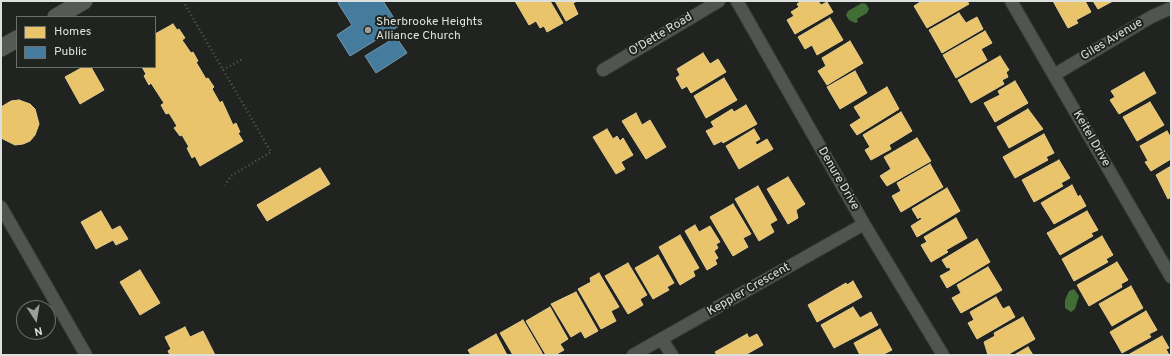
<!DOCTYPE html>
<html>
<head>
<meta charset="utf-8">
<style>
	body { margin:0 }
	#map { position:relative; width:1172px; height:356px; overflow:hidden; background:#212320; font-family:Overpass,sans-serif }
	canvas { display:block }
	.frame { position:absolute; inset:0; border:2px solid #dde0dc; pointer-events:none }
	.legend { position:absolute; left:16px; top:16px; width:140px; height:52px; box-sizing:border-box; background:#20241f; border:1px solid #6c6f6b; margin:0; padding:5px 7px; list-style:none; font-size:12px; color:#dde0dc }
	.legend li { display:flex; align-items:center; gap:8px; height:20px }
	.legend b { width:20px; border:1px solid #6c6f6b }
	.north { position:absolute; left:16px; top:300px; width:40px; height:40px; box-sizing:border-box; background:#20241f; border:1px solid #6c6f6b; border-radius:50%; rotate:168deg; font-size:11px; font-weight:700; line-height:16px; text-align:center; color:#dde0dc }
	.north::after { content:''; display:block; margin:auto; width:14px; height:18px; background:#9b9e9a; clip-path:polygon(50% 0,100% 100%,50% 72%,0 100%) }
</style>
</head>
<body>
<div id="map">
<canvas width="1172" height="356"></canvas>
<div class="frame"></div>
<ul class="legend">
<li><b style="height:11px;background:#e9c46a"></b>Homes</li>
<li><b style="height:11px;background:#457b9d"></b>Public</li>
</ul>
<div class="north">N</div>
</div>
<script>
const ctx = document.querySelector('canvas').getContext('2d');
ctx.lineJoin = 'round';
function paint(path, color) { ctx.fillStyle = color; ctx.fill(path, 'evenodd'); }
const shape = rows => new Path2D(rows.map(r => 'M' + r).join(''));
function stroke(path, color, width, dash) { ctx.strokeStyle = color; ctx.lineWidth = width; ctx.lineCap = dash ? 'butt' : 'round'; ctx.setLineDash(dash || []); ctx.stroke(path); }
function write(font, color, halo, rows, align = 'center') {
  ctx.font = font + ' Overpass,sans-serif'; ctx.lineWidth = 4; ctx.setLineDash([]); ctx.textBaseline = 'middle'; ctx.strokeStyle = halo; ctx.fillStyle = color; for (const [text, x, y, turn = 0] of rows) {
    ctx.save(); ctx.translate(x, y); ctx.rotate((+turn || 0) * Math.PI / 180); ctx.textAlign = isNaN(turn) ? turn : align; if (halo) ctx.strokeText(text, 0, 0); ctx.fillText(text, 0, 0); ctx.restore();
  }
}
paint(shape([
	[862,3,866,4,869,9,867,13,857,19,858,22,855,23,849,20,846,15,848,11],
	[1074,289,1079,296,1075,309,1071,312,1065,308,1065,300,1069,291]
]), '#416e35');
const homes = shape([
	[515,1,550,1,563,23,547,32,544,26,540,28,536,21,529,25,515,1],
	[555,1,577,1,573,3,578,14,566,21,555,1],
	[802,1,818,1,821,5,827,2,833,12,795,34,787,20,794,16,791,12,799,7,797,4,802,1],
	[922,1,967,1,969,4,927,28,914,6,922,1],
	[1053,1,1085,1,1091,12,1076,20,1078,23,1068,28,1053,1],
	[1093,1,1113,1,1098,9,1093,1],
	[959,13,966,23,977,17,983,29,942,53,929,30,959,13],
	[830,18,843,40,817,55,812,45,805,49,798,37,830,18],
	[173,24,177,30,179,29,185,38,182,40,191,53,193,52,198,61,196,62,206,79,208,78,214,87,212,89,220,103,222,101,233,125,236,123,240,132,238,133,243,141,200,166,195,156,192,158,187,148,189,147,182,135,180,136,174,128,177,126,169,113,166,114,161,105,164,103,151,83,149,85,144,76,146,74,142,67,155,67,155,34,173,24],
	[985,31,992,43,981,49,987,60,956,78,943,55,985,31],
	[850,41,863,63,827,85,818,71,826,66,822,58,850,41],
	[703,53,710,64,718,59,726,72,691,93,687,86,682,89,676,78,680,75,677,69,703,53],
	[1000,56,1009,70,1006,72,1008,77,1002,80,1004,84,971,103,958,80,1000,56],
	[83,67,91,67,104,90,80,104,65,77,83,67],
	[855,71,867,93,840,109,827,87,855,71],
	[1144,72,1156,93,1119,114,1110,100,1115,97,1111,91,1144,72],
	[724,78,737,100,706,118,694,96,724,78],
	[1015,81,1028,103,995,122,984,103,1000,95,998,91,1015,81],
	[887,87,899,109,857,135,850,125,861,118,854,107,887,87],
	[19,100,30,104,35,109,39,124,35,135,30,141,23,144,15,145,1,138,1,107,11,101,19,100],
	[1150,102,1164,125,1137,141,1123,117,1150,102],
	[746,105,757,124,723,143,722,141,714,145,706,131,714,127,711,122,732,109,734,112,746,105],
	[1028,109,1043,129,1009,148,997,127,1028,109],
	[901,112,912,131,889,145,891,149,871,160,865,150,870,147,863,135,901,112],
	[636,113,642,125,650,120,666,147,646,159,622,121,636,113],
	[607,129,613,139,617,136,620,141,623,138,633,155,621,162,625,169,616,174,593,137,607,129],
	[754,129,760,139,755,142,757,145,767,139,773,149,739,169,726,146,754,129],
	[1167,131,1171,138,1171,159,1151,171,1145,162,1148,161,1140,146,1167,131],
	[1044,134,1054,153,1046,157,1048,160,1015,178,1003,157,1044,134],
	[917,138,931,161,887,186,880,176,891,169,884,157,917,138],
	[1059,160,1070,178,1061,183,1063,186,1034,202,1022,180,1059,160],
	[930,164,943,187,901,212,892,196,901,191,897,183,930,164],
	[1171,166,1171,197,1168,199,1156,175,1171,166],
	[320,168,330,184,267,221,257,205,320,168],
	[788,177,805,204,796,210,798,218,788,224,767,189,788,177],
	[1072,185,1078,197,1080,195,1086,206,1054,224,1041,203,1072,185],
	[758,186,777,220,770,224,774,232,759,241,735,199,758,186],
	[947,188,960,211,917,237,911,226,922,219,920,217,918,219,912,209,947,188],
	[733,204,751,234,743,238,748,247,733,256,710,217,733,204],
	[101,211,112,230,120,226,128,239,116,245,113,240,96,249,81,222,101,211],
	[1087,211,1098,230,1091,233,1093,236,1060,255,1047,233,1087,211],
	[956,218,967,238,946,250,948,252,931,262,921,245,927,242,924,237,956,218],
	[695,225,699,232,710,226,720,242,716,244,718,248,714,251,718,258,715,260,717,264,707,270,685,231,695,225],
	[680,235,699,268,693,271,695,276,680,285,659,247,680,235],
	[1102,236,1113,255,1106,259,1108,262,1074,281,1062,259,1102,236],
	[977,239,990,262,947,288,940,276,951,270,949,267,947,268,942,260,977,239],
	[658,255,674,283,667,287,669,290,653,299,635,268,658,255],
	[1117,262,1128,280,1121,284,1122,287,1089,306,1077,285,1117,262],
	[628,263,647,295,640,299,643,305,628,314,605,276,628,263],
	[988,267,1002,290,961,313,952,298,961,293,957,285,988,267],
	[140,270,160,303,140,315,120,282,140,270],
	[599,273,619,307,611,311,616,321,601,329,578,289,591,282,590,278,599,273],
	[853,281,862,297,817,322,808,305,846,283,847,285,853,281],
	[1131,286,1143,308,1112,326,1099,304,1131,286],
	[576,292,598,331,585,338,581,331,571,337,551,304,576,292],
	[996,297,1003,309,1009,306,1015,317,977,339,968,323,974,320,970,312,996,297],
	[550,307,568,339,560,344,564,350,555,355,546,355,526,321,550,307],
	[853,307,860,318,871,312,878,325,834,348,821,325,853,307],
	[1146,311,1157,330,1149,334,1151,337,1122,353,1110,332,1146,311],
	[1023,317,1035,339,1007,355,988,355,984,342,995,336,994,333,1023,317],
	[523,320,541,351,543,355,513,355,500,333,523,320],
	[185,327,190,337,203,331,215,355,170,355,168,351,171,349,165,337,185,327],
	[880,329,892,350,882,355,860,355,854,343,880,329],
	[496,334,507,355,471,355,468,350,496,334],
	[747,334,749,338,757,334,763,345,745,355,717,355,715,352,747,334],
	[1162,336,1169,348,1166,349,1169,355,1128,355,1162,336],
	[1028,347,1033,355,1014,355,1028,347]
]);
paint(homes, '#e9c46a');
stroke(homes, '#e5cc8c', 1);
const public = shape([
	[342,1,383,1,399,26,350,56,337,35,352,25,338,3,342,1],
	[396,37,407,53,376,73,365,56,396,37]
]);
paint(public, '#457b9d');
stroke(public, '#7399b0', 1);
const minor = shape([
	[737,1,864,224,943,355],
	[1011,1,1171,277],
	[603,70,719,1],
	[1054,75,1151,17,1171,8],
	[1,207,86,355],
	[662,340,672,355],
	[633,355,864,224]
]);
const secondary = shape([
	[56,17,84,1],
	[1,48,17,39]
]);
stroke(minor, '#3d3e3c', 14);
stroke(secondary, '#3d3e3c', 18);
stroke(shape([
	[183,1,271,152,231,176,225,185],
	[223,70,244,58]
]), '#575957', 2.5, [1, 3]);
stroke(minor, '#525452', 12);
stroke(secondary, '#565955', 17);
for (const [x, y, r, color] of [
	[368,30,4,"#9b9e9a"]
]) { const dot = new Path2D(); dot.arc(x, y, r, 0, 2 * Math.PI); ctx.fillStyle = color; ctx.fill(dot); stroke(dot, '#20241f', 1.5); }
write('12px', '#dde0dc', '#20241f', [
	["Sherbrooke Heights",376,23],
	["Alliance Church",376,37]
], 'left');
write('12px', '#dde0dc', '#20241f', [
	["O'Dette Road",661,35,-31],
	["Giles Avenue",1112,40,-31],
	["Keitel Drive",1091,139,60],
	["Denure Drive",838,179,60],
	["Keppler Crescent",749,290,-30]
]);
</script>
</body>
</html>
